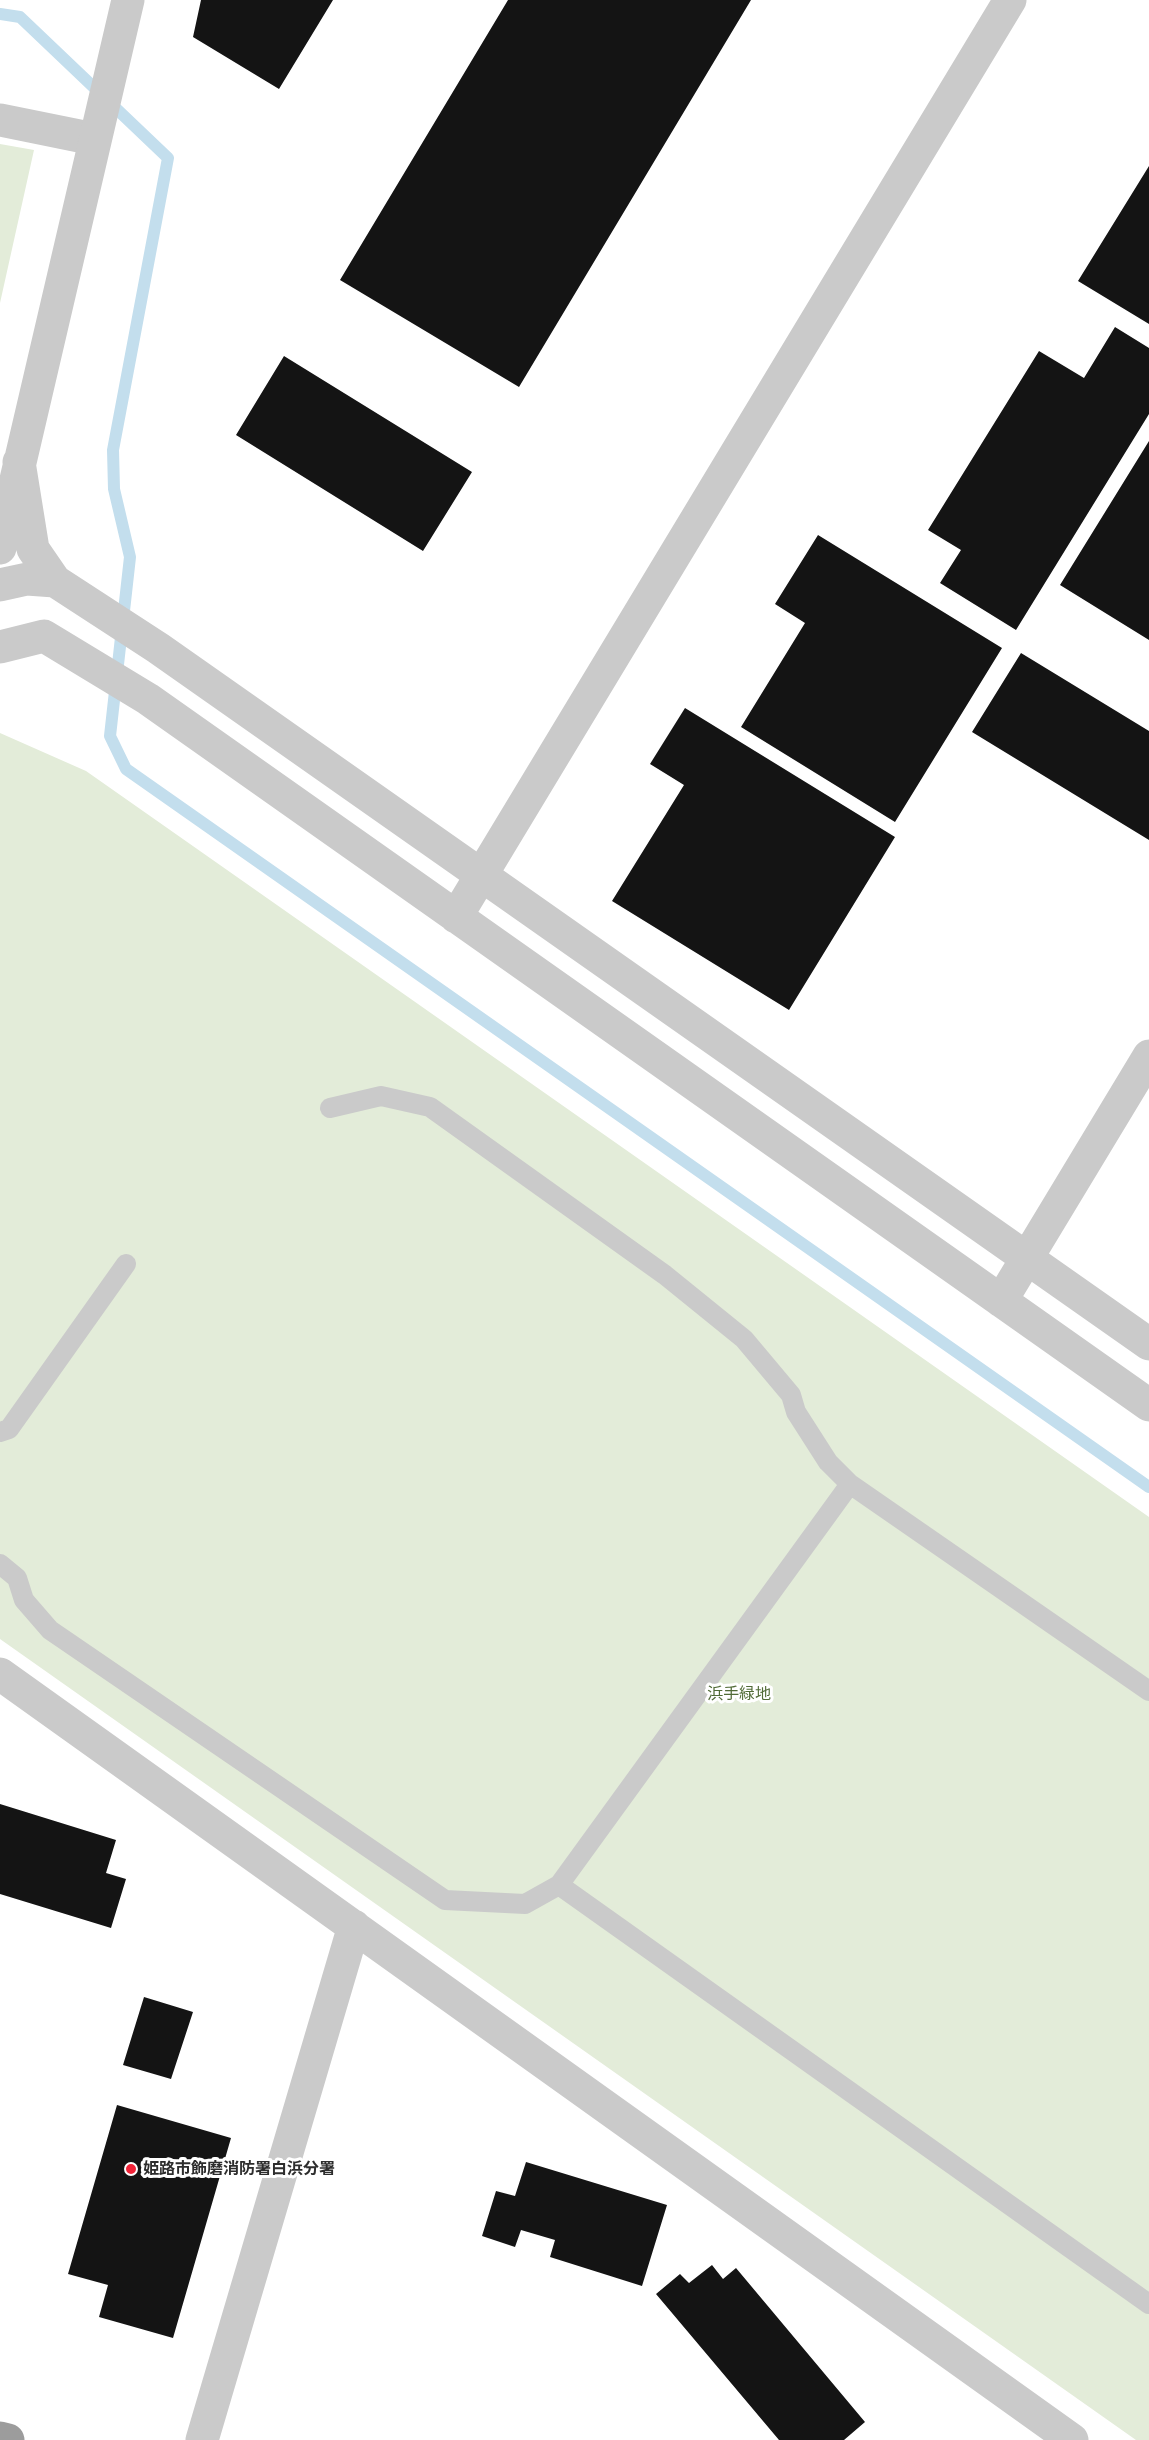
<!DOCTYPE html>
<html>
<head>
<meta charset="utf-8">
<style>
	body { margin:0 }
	canvas { display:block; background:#fff }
</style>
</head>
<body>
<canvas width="1149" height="2440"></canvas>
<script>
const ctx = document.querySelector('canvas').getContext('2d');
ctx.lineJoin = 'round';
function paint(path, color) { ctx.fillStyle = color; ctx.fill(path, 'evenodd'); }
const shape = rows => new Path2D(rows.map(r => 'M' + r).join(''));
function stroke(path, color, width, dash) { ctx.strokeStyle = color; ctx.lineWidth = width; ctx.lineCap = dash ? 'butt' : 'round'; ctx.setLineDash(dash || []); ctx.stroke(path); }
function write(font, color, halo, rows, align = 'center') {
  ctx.font = font + ' Montserrat,"Noto Sans JP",sans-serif'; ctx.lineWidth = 6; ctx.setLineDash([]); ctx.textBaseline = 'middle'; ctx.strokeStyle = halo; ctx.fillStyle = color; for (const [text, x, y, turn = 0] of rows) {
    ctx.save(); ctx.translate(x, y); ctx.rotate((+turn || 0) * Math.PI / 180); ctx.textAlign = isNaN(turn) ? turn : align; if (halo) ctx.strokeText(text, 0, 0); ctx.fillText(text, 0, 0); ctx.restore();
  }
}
paint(shape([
	[0,144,34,150,0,303],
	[0,733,86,771,1149,1517,1149,2440,1136,2440,0,1639]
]), '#e3ecd9');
stroke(shape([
	[0,14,20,17,168,158,113,450,114,489,130,557,110,736,126,769,1149,1487]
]), '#c3deed', 12);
paint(shape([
	[201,0,333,0,279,89,193,37],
	[508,0,751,0,519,387,340,280],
	[1149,166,1149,324,1078,281],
	[1115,327,1149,348,1149,414,1016,630,940,583,961,550,928,530,1039,351,1084,378],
	[284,356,472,472,423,551,236,435],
	[1149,441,1149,640,1060,585],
	[818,535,1002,648,895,822,741,727,805,623,775,604],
	[1021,653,1149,731,1149,840,972,732],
	[685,708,895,837,789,1010,612,901,684,785,650,764],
	[0,1804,116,1840,106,1873,126,1879,111,1928,0,1894],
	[144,1997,193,2012,171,2079,123,2065],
	[117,2105,231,2138,173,2338,99,2317,108,2285,68,2274],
	[526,2162,667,2205,642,2286,550,2257,555,2240,521,2230,515,2247,482,2236,496,2191,515,2196],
	[712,2265,723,2279,736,2268,865,2422,844,2440,779,2440,656,2294,680,2274,689,2283]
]), '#141414');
stroke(shape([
	[330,1108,381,1096,430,1107,665,1275,744,1339,791,1395,796,1412,828,1462,850,1484,1149,1691],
	[0,1432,9,1429,126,1264],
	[0,1564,17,1578,24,1600,50,1630,445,1900,525,1904,559,1885,850,1484],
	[559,1885,1149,2304]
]), '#cacaca', 20);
stroke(shape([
	[0,120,94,139],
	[0,1674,1072,2440],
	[202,2440,354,1926]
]), '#cacaca', 33);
stroke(shape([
	[19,462,33,549,55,581,158,648,1149,1344],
	[0,548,128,0],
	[0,585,27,579,55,581],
	[0,647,44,636,148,699,1149,1405],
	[456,917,1010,0],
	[1001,1301,1149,1056]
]), '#cacaca', 33);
stroke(shape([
	[0,2438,8,2440]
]), '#9c9c9c', 33);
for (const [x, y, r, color] of [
	[131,2169,6,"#f12237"]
]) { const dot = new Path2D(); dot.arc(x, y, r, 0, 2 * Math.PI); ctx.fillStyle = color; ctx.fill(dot); stroke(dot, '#fff', 2); }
write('16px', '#516b37', '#fff', [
	["浜手緑地",739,1694]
]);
write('bold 16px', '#2d2d2d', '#fff', [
	["姫路市飾磨消防署白浜分署",143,2169]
], 'left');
</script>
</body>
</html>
